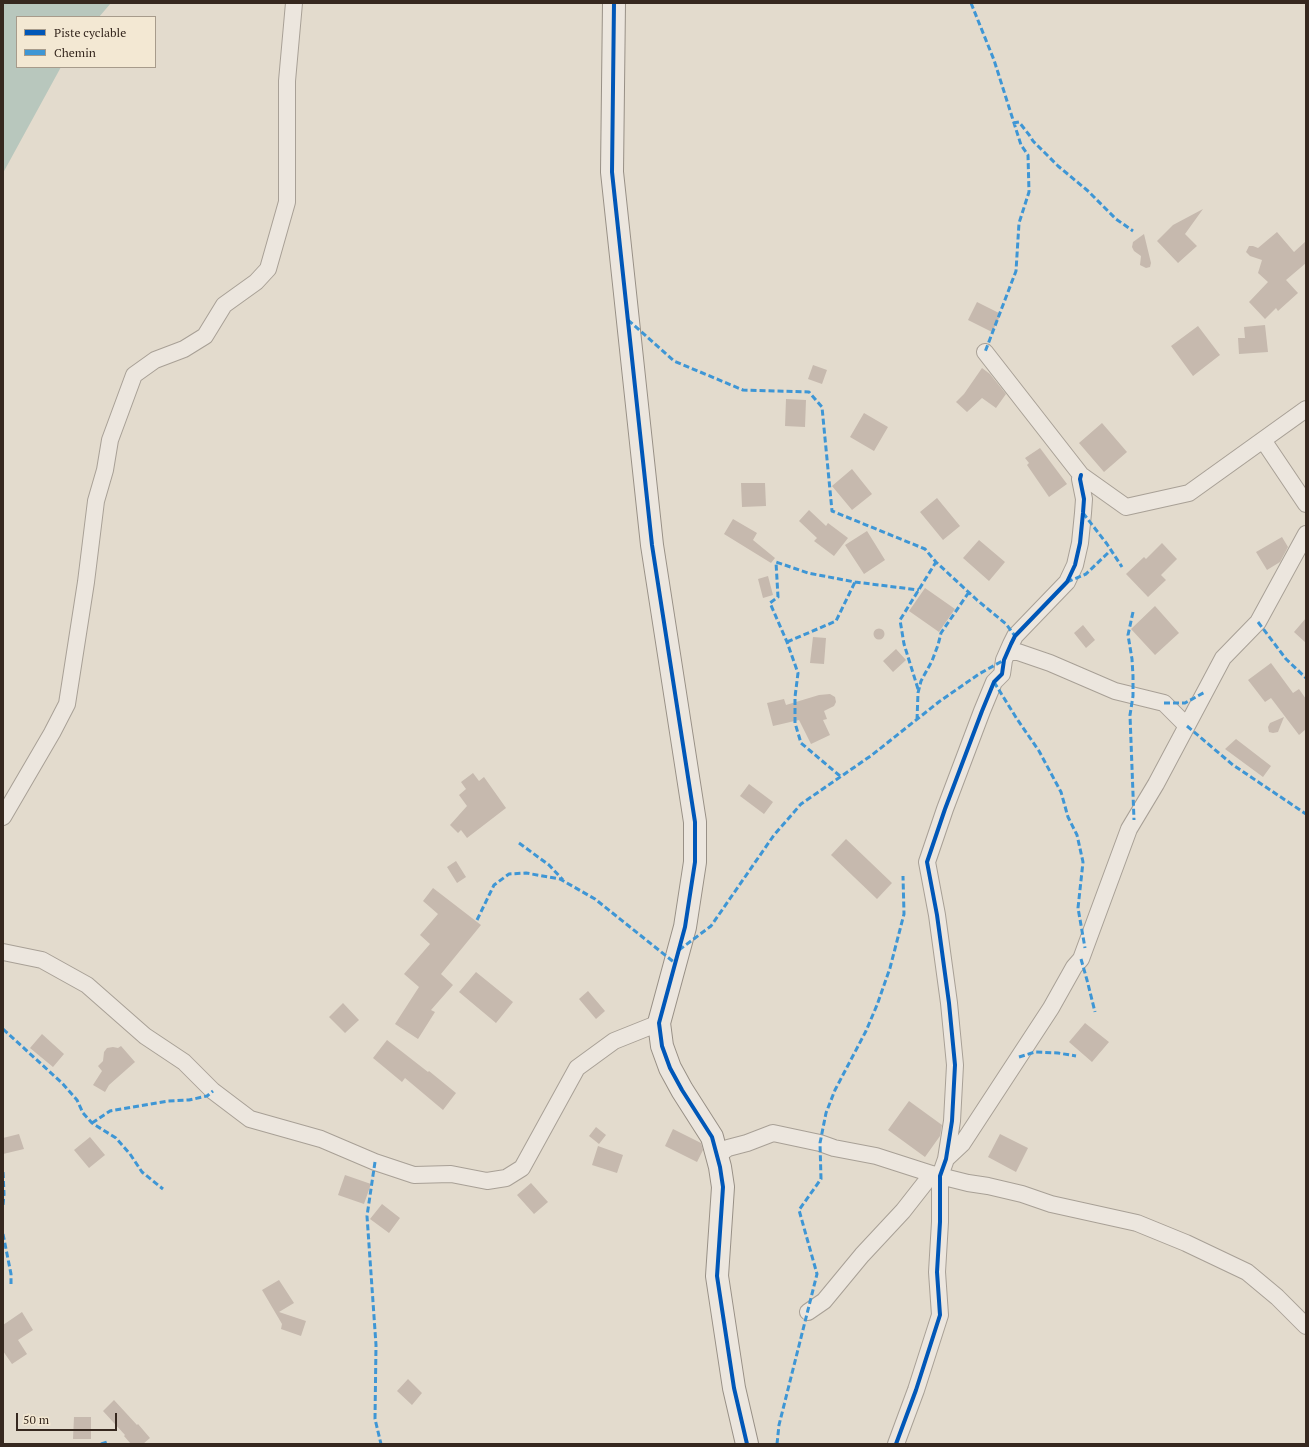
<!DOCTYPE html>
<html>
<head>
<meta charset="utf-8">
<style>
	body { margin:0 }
	#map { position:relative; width:1309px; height:1447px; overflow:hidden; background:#e3dbcd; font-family:"PT Serif",serif }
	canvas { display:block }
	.frame { position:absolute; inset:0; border:4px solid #36281f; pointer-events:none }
	.legend { position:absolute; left:16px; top:16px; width:140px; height:52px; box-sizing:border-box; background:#f3e8d3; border:1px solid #a79b8b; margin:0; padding:5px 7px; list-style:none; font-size:12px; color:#36281f }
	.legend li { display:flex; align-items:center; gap:8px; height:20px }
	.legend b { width:20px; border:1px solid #a79b8b }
	.scale { position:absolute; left:16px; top:1413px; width:101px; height:18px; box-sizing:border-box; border:2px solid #36281f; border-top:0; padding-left:5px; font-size:12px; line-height:14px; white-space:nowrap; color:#36281f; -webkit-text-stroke:3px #f3e8d3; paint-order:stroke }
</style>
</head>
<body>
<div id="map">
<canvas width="1309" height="1447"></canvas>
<div class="frame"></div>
<ul class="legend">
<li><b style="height:5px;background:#0057b8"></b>Piste cyclable</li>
<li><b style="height:5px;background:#3e96d5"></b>Chemin</li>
</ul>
<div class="scale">50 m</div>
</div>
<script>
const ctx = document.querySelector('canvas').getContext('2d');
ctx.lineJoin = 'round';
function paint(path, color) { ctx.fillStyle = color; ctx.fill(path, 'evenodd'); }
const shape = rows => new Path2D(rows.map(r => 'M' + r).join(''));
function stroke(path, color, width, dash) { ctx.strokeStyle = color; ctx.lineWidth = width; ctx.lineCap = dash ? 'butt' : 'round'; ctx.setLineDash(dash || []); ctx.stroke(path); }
paint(shape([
	[3,3,111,3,99,17,17,17,17,67,61,67,3,173]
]), '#b8c7bd');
paint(shape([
	[1203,209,1185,234,1197,246,1178,263,1157,241,1173,225],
	[1277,232,1294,252,1306,241,1306,263,1286,280,1298,293,1278,311,1276,308,1265,319,1249,302,1268,282,1258,273,1262,260,1250,256,1246,252,1249,246,1253,246,1258,248],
	[1144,234,1151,263,1150,267,1146,268,1140,265,1141,256,1134,251,1132,247,1133,242],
	[977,302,1001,314,992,332,968,320],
	[1265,325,1268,352,1239,354,1238,338,1245,338,1244,327],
	[1198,326,1220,355,1193,376,1171,346],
	[813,365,827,370,822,384,808,379],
	[982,368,990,374,1006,394,996,408,982,398,967,412,956,402,964,394],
	[786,399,806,400,805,427,785,426],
	[864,413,888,427,874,451,850,437],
	[1102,423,1127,452,1104,472,1079,443],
	[1040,448,1067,484,1049,497,1027,465,1029,463,1025,458],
	[852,469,872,494,852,510,832,486],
	[741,483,765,483,766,506,742,507],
	[937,498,960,526,943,540,920,512],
	[809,510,826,526,828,523,848,538,834,556,814,541,817,538,799,521],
	[733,519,757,533,753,540,775,558,771,563,724,534],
	[867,531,885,560,864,574,845,545],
	[1282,537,1288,547,1280,562,1267,570,1256,552],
	[979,540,1005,562,989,581,963,558],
	[1162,543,1177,559,1161,575,1166,580,1148,597,1126,574,1144,557,1146,559],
	[768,576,773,595,763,598,758,579],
	[925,588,955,609,939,632,909,611],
	[1155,606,1179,633,1155,655,1131,629],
	[1306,618,1306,643,1294,632],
	[1083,625,1095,640,1086,648,1074,633],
	'873.5 634a5.5 5.5 0 1 1 11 0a5.5 5.5 0 1 1-11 0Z',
	[813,637,826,638,824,664,810,663],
	[896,649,906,660,893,672,883,661],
	[1271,663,1293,693,1299,689,1306,699,1306,729,1299,735,1271,698,1265,702,1248,680],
	[830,694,835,697,836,702,834,706,824,711,827,719,823,720,830,735,811,744,799,720,773,726,767,703,784,699,786,705,819,695],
	[1284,717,1278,732,1273,733,1269,732,1268,727,1270,723],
	[1236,739,1271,766,1263,777,1225,749],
	[473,773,479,781,484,777,506,808,467,838,461,830,458,833,450,825,467,806,459,795,466,789,461,782],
	[749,784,773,802,764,814,740,796],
	[846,839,892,883,877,899,831,855],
	[456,861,466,877,457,883,447,867],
	[433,888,481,925,441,974,453,985,431,1010,435,1012,418,1039,395,1024,419,987,404,974,430,944,420,935,438,914,423,901],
	[476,972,513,1002,496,1023,459,992],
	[588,991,605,1011,596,1019,579,999],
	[343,1003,359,1020,345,1033,329,1017],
	[1085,1023,1109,1042,1092,1062,1069,1042],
	[42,1034,64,1054,53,1067,30,1048],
	[387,1040,428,1072,429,1071,456,1093,443,1110,405,1078,402,1082,373,1058],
	[121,1046,135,1062,109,1085,105,1092,93,1085,102,1071,98,1066,103,1061,104,1052,107,1048,113,1047,118,1048],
	[909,1101,942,1125,940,1136,925,1157,888,1130],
	[596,1127,606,1135,599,1144,589,1136],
	[673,1129,701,1143,703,1150,697,1162,665,1146],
	[19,1134,24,1149,3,1154,3,1138],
	[1000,1134,1028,1148,1016,1172,988,1157],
	[90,1137,105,1155,89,1168,74,1150],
	[598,1146,623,1155,617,1173,592,1165],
	[345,1175,371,1184,364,1204,338,1195],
	[531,1183,548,1202,534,1214,517,1195],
	[382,1204,400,1218,389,1233,370,1219],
	[279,1280,294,1303,279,1312,306,1321,301,1336,281,1329,282,1324,262,1290],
	[22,1312,33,1330,18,1340,27,1354,12,1364,3,1351,3,1325],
	[408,1379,422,1393,412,1405,397,1391],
	[114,1400,137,1425,138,1424,150,1438,143,1444,131,1444,124,1436,125,1435,103,1411],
	[74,1417,91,1417,91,1439,73,1439]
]), '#c6b9ae');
const street = shape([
	[985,352,1081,475,1126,507,1189,493,1306,409],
	[1263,440,1306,504],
	[1008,652,1018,652,1050,663,1115,691,1164,703,1187,726],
	[3,817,52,733,67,704,86,582,96,501,105,470,110,440,134,375,155,360,184,349,205,336,224,305,256,282,268,269,287,202,287,81,294,3],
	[3,952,42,960,87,985,145,1036,184,1062,213,1091,250,1119,321,1139,375,1162,414,1175,451,1174,487,1181,506,1178,522,1168,577,1068,614,1041,659,1023],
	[717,1156,728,1148,747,1143,773,1133,820,1143,834,1148,876,1156,932,1174,968,1183,988,1186,1022,1194,1051,1204,1137,1223,1186,1243,1247,1272,1277,1297,1306,1326],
	[946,1159,962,1144,1051,1008,1074,967,1081,959,1129,829,1156,784,1223,658,1258,622,1306,534],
	[808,1312,824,1301,862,1255,903,1211,932,1174],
	[896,1444,916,1390,940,1315,937,1272,940,1222,940,1176,946,1159,952,1121,955,1065,949,1003,937,915,927,862,945,809,982,711,994,682,1002,674,1004,660,1011,644,1015,636,1067,582,1075,565,1080,543,1083,513,1084,499,1080,479,1081,475]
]);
const secondary = shape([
	[614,3,612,172,652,545,695,822,695,862,685,927,659,1023,662,1046,670,1068,682,1090,712,1137,720,1167,723,1187,717,1276,734,1388,747,1444]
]);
stroke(street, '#a8a096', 18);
stroke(secondary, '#989086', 24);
stroke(street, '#ece6de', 16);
stroke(secondary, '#ece6de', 22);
stroke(shape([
	[971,3,994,60,1021,145,1028,155,1029,192,1019,223,1016,271,985,352],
	[1013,123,1019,122,1030,136,1033,141,1058,166,1088,191,1116,219,1133,231],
	[628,320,674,361,743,390,809,392,822,407,832,511,925,549,936,562,977,600,1006,624,1015,636],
	[1083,513,1107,544,1122,567],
	[1067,582,1086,574,1111,550],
	[1133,612,1128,635,1132,659,1133,676,1133,696,1130,715,1134,820],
	[1258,622,1286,659,1306,678],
	[787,642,836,621,855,582],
	[994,682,1017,719,1039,751,1061,792,1068,817,1077,835,1083,862,1078,908,1085,948],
	[918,689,904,644,900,620,936,562],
	[1164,703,1185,703,1205,692],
	[917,720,918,693,921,681,932,661,938,645,941,633,969,592],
	[1187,726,1233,765,1306,814],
	[840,776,801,743,795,723,795,697,798,673,787,642,770,603,778,597,776,562,808,573,855,582,919,590],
	[519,843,549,865,563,880],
	[477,920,494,885,509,874,526,873,560,879,595,899,675,963],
	[679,950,711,926,774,835,801,804,872,755,940,701,979,674,1004,660],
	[1081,959,1087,980,1095,1012],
	[3,1029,62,1083,77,1100,83,1113,92,1123,116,1138,130,1154,142,1172,163,1189],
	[1019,1057,1035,1052,1058,1053,1076,1056],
	[92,1123,110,1111,168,1101,189,1100,207,1096,213,1091],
	[375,1162,367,1216,376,1345,375,1419,381,1444],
	[3,1172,4,1194,3,1205],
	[3,1234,11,1274,11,1284],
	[101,1444,107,1442,109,1444],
	[777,1444,779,1425,817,1274,799,1210,821,1179,820,1143,826,1113,835,1090,866,1031,877,1005,890,968,904,914,903,876]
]), '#3e96d5', 3, [6, 3]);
stroke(shape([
	[614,3,612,172,652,545,695,822,695,862,685,927,659,1023,662,1046,670,1068,682,1090,712,1137,720,1167,723,1187,717,1276,734,1388,747,1444],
	[896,1444,916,1390,940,1315,937,1272,940,1222,940,1176,946,1159,952,1121,955,1065,949,1003,937,915,927,862,945,809,982,711,994,682,1002,674,1004,660,1011,644,1015,636,1067,582,1075,565,1080,543,1083,513,1084,499,1080,479,1081,475]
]), '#0057b8', 4);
</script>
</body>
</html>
